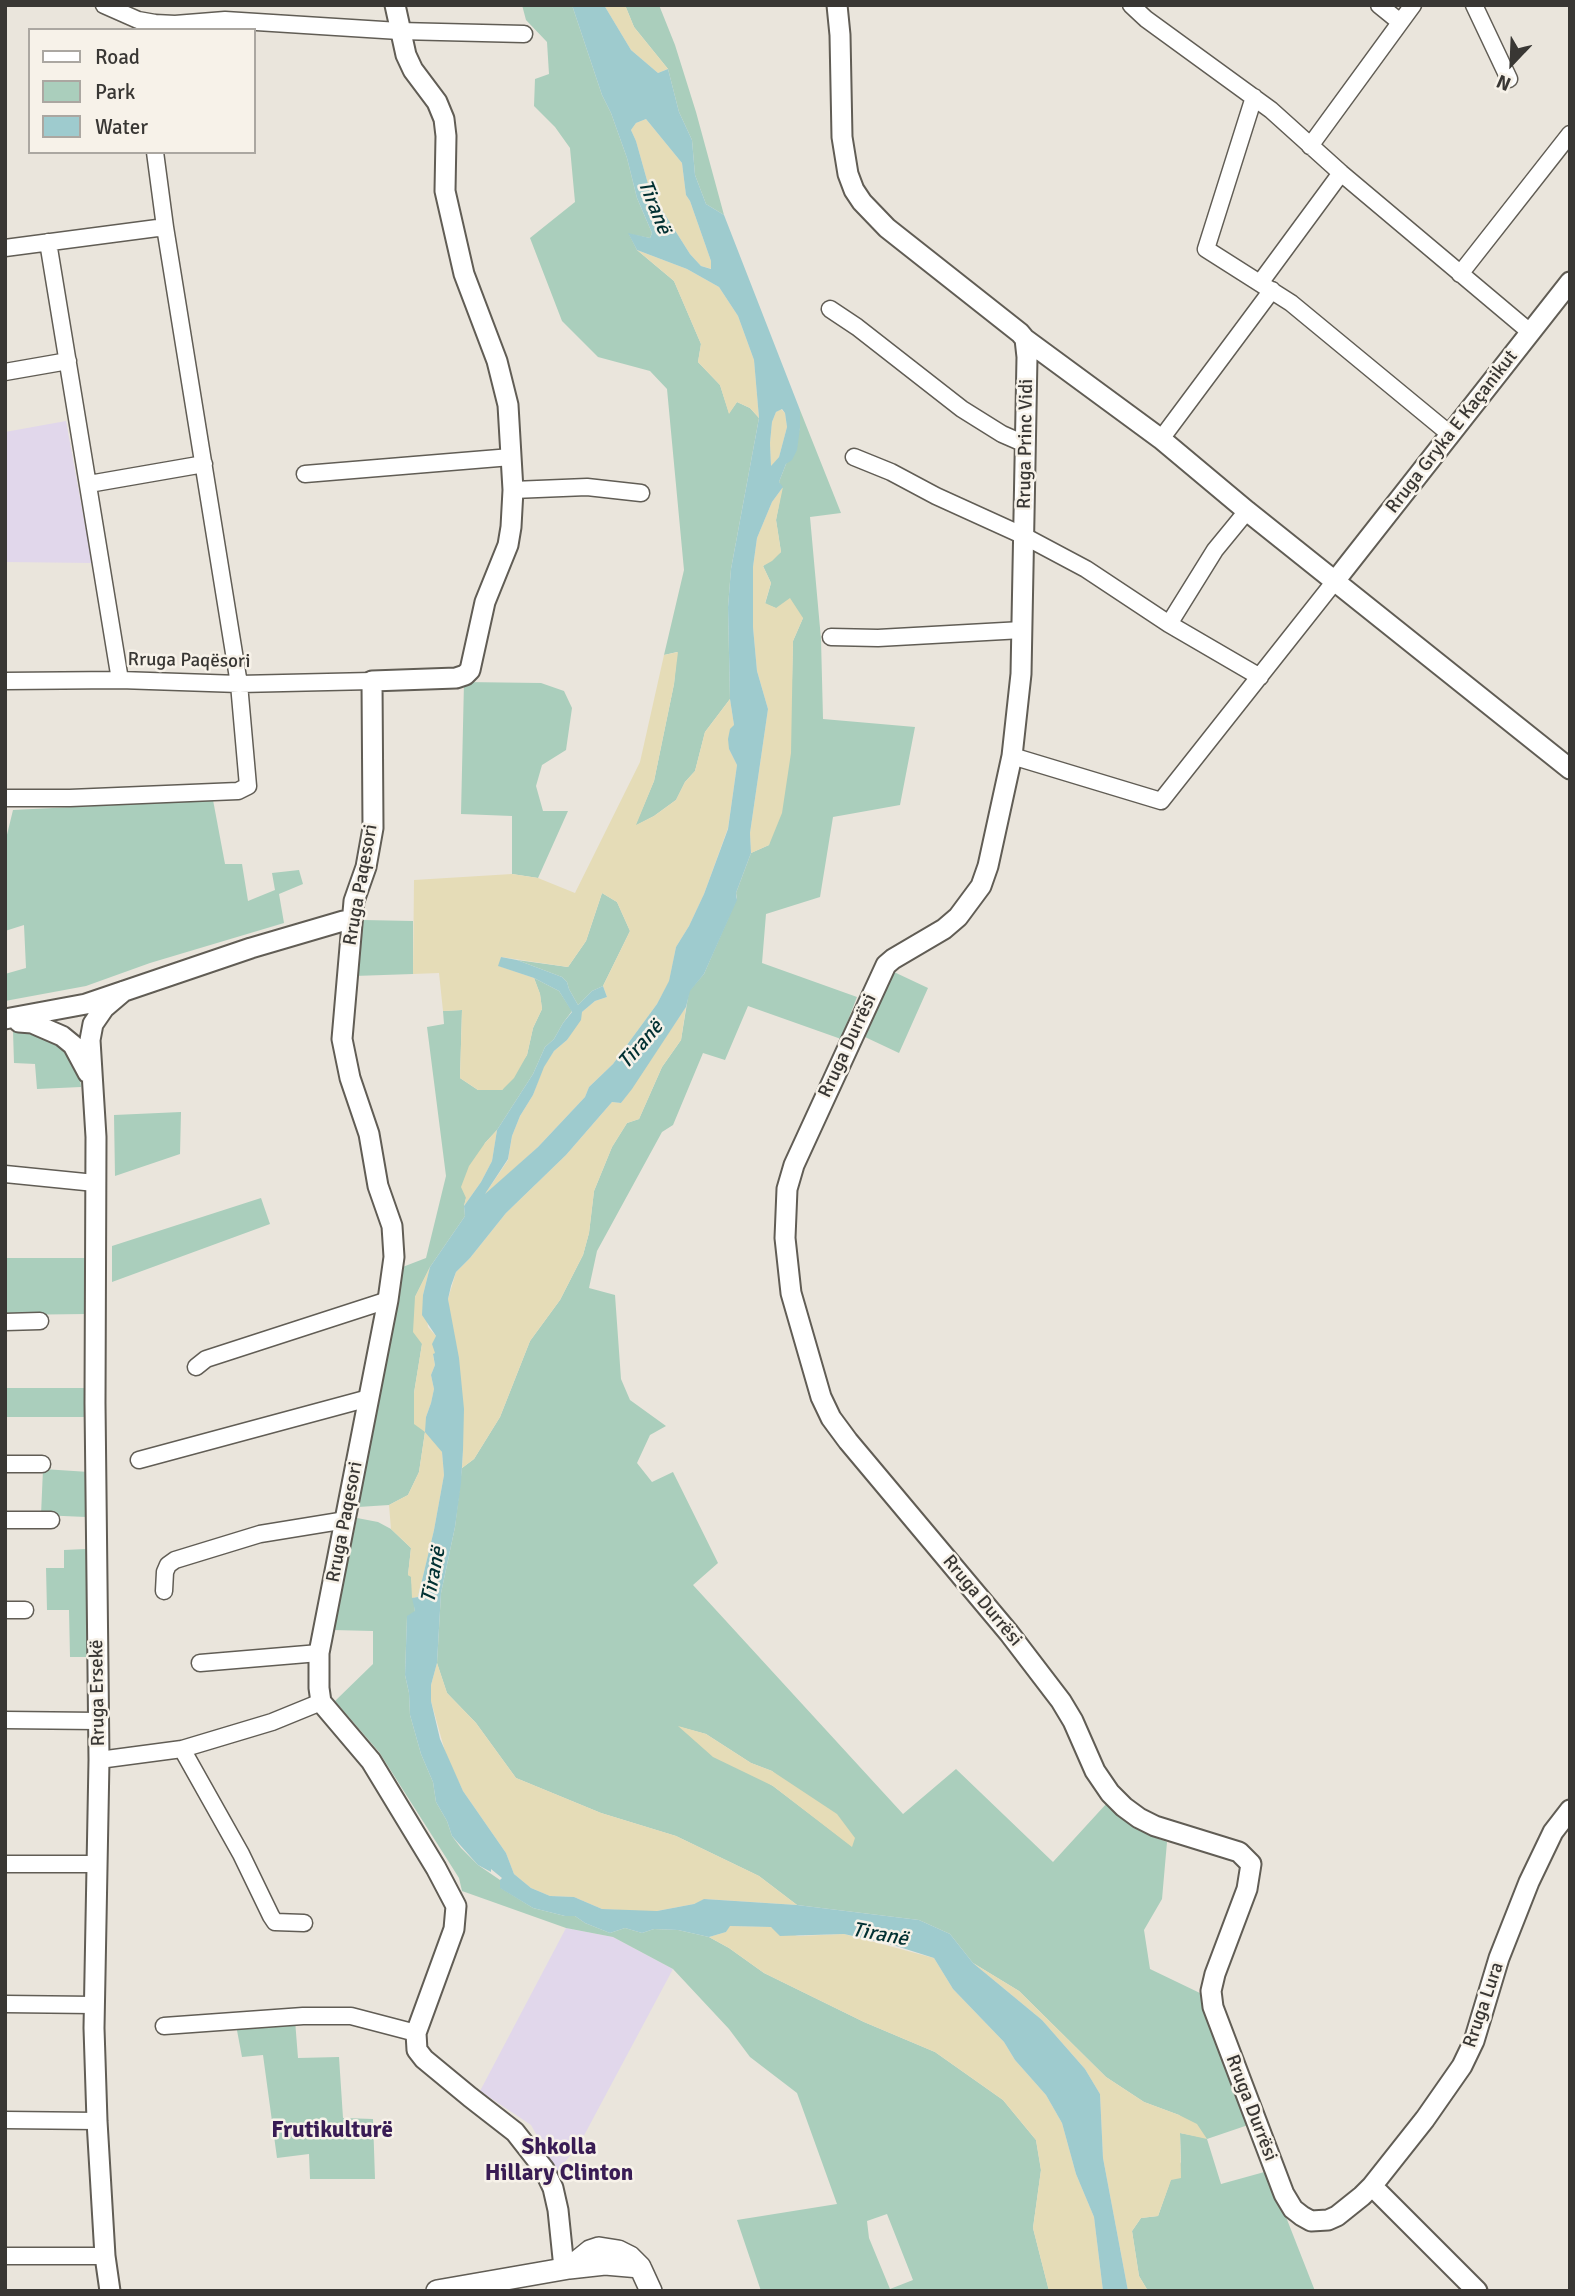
<!DOCTYPE html>
<html>
<head>
<meta charset="utf-8">
<style>
	body { margin:0 }
	#map { position:relative; width:1575px; height:2296px; overflow:hidden; background:#eae5dc; font-family:Signika,sans-serif }
	canvas { display:block }
	.frame { position:absolute; inset:0; border:7px solid #393734; pointer-events:none }
	.legend { position:absolute; left:28px; top:28px; width:228px; height:126px; box-sizing:border-box; background:#f7f2e9; border:2px solid #aba7a1; margin:0; padding:9px 12px; list-style:none; font-size:21px; color:#393734 }
	.legend li { display:flex; align-items:center; gap:14px; height:35px }
	.legend b { width:35px; border:2px solid #aba7a1 }
	.north { position:absolute; left:1477px; top:28px; width:70px; height:70px; -webkit-text-stroke:5px #f7f2e9; paint-order:stroke; rotate:203deg; font-size:19px; font-weight:700; line-height:28px; text-align:center; color:#393734 }
	.north::after { content:''; display:block; margin:auto; width:24px; height:32px; background:#393734; clip-path:polygon(50% 0,100% 100%,50% 72%,0 100%) }
</style>
</head>
<body>
<div id="map">
<canvas width="1575" height="2296"></canvas>
<div class="frame"></div>
<ul class="legend">
<li><b style="height:9px;background:#fff"></b>Road</li>
<li><b style="height:19px;background:#aacebc"></b>Park</li>
<li><b style="height:19px;background:#9ecbce"></b>Water</li>
</ul>
<div class="north">N</div>
</div>
<script>
const ctx = document.querySelector('canvas').getContext('2d');
ctx.lineJoin = 'round';
function paint(path, color) { ctx.fillStyle = color; ctx.fill(path, 'evenodd'); }
const shape = rows => new Path2D(rows.map(r => 'M' + r).join(''));
function stroke(path, color, width, dash) { ctx.strokeStyle = color; ctx.lineWidth = width; ctx.lineCap = dash ? 'butt' : 'round'; ctx.setLineDash(dash || []); ctx.stroke(path); }
function write(font, color, halo, rows, align = 'center') {
  ctx.font = font + ' Signika,sans-serif'; ctx.lineWidth = 5; ctx.setLineDash([]); ctx.textBaseline = 'middle'; ctx.strokeStyle = halo; ctx.fillStyle = color; for (const [text, x, y, turn = 0] of rows) {
    ctx.save(); ctx.translate(x, y); ctx.rotate((+turn || 0) * Math.PI / 180); ctx.textAlign = isNaN(turn) ? turn : align; if (halo) ctx.strokeText(text, 0, 0); ctx.fillText(text, 0, 0); ctx.restore();
  }
}
paint(shape([
	[66,421,92,563,5,562,5,432],
	[566,1928,613,1937,673,1969,580,2143,557,2172,531,2125,480,2091]
]), '#e1d7eb');
paint(shape([
	[522,5,572,5,602,95,611,113,627,158,637,198,652,233,650,238,629,234,637,250,674,281,701,344,698,362,720,385,729,413,737,402,750,408,759,418,731,569,728,607,730,699,705,732,695,771,685,782,676,800,654,816,635,826,654,781,674,684,677,652,664,655,684,570,667,389,650,371,598,357,562,321,530,238,575,202,570,148,555,127,534,106,535,79,549,74,547,42,526,20],
	[625,5,659,5,675,45,696,112,724,215,706,204,695,175,692,140,679,112,668,69,634,27],
	[800,410,841,513,810,517,821,639,823,719,915,727,900,805,833,817,820,897,766,914,762,963,857,997,841,1039,748,1006,725,1060,703,1053,673,1125,662,1132,597,1251,589,1288,615,1295,621,1379,630,1400,666,1426,650,1435,637,1463,652,1482,673,1472,718,1563,693,1585,903,1814,956,1769,1053,1862,1107,1803,1128,1822,1151,1836,1167,1842,1162,1899,1144,1930,1150,1969,1202,1994,1251,2124,1207,2139,1221,2184,1268,2171,1315,2291,1148,2291,1139,2276,1132,2231,1141,2218,1158,2216,1171,2179,1181,2162,1180,2133,1206,2138,1179,2115,1144,2102,1106,2077,1019,1991,973,1963,950,1934,919,1920,797,1905,759,1876,676,1836,601,1813,516,1778,476,1723,447,1693,437,1663,441,1593,455,1527,462,1468,474,1459,500,1417,530,1341,560,1300,583,1255,589,1233,594,1191,612,1147,627,1123,639,1119,662,1067,681,1040,689,991,704,974,737,898,736,893,751,853,769,845,792,680,793,641,803,618,765,604,771,583,763,566,781,552,776,520,782,488,779,482,800,428],
	[680,1727,706,1734,751,1763,772,1771,852,1846,773,1786],
	[464,682,541,683,564,691,572,708,566,750,542,765,536,786,543,811,568,811,538,878,512,874,512,816,461,814],
	[213,800,225,864,242,864,248,901,275,890,272,873,299,870,303,884,279,894,284,923,150,963,86,986,5,1001,5,974,26,968,24,925,5,931,5,843,13,810],
	[602,893,617,902,630,931,603,986,592,991,578,1005,569,989,567,982,562,977,517,960,568,967,586,941],
	[363,920,413,921,413,974,354,976,359,937],
	[894,972,928,988,899,1053,865,1037],
	[534,978,559,991,572,1011,563,1023,554,1039,545,1047,533,1074,497,1130,485,1143,466,1198,464,1206,465,1216,430,1267,415,1297,422,1344,414,1393,425,1432,419,1472,408,1495,389,1505,358,1507,378,1387,400,1268,426,1258,446,1176,427,1027,444,1024,443,1011,462,1010,460,1078,478,1090,502,1090,527,1055,533,1028,542,1009,540,994],
	[13,1031,30,1031,51,1037,69,1051,79,1069,81,1087,37,1089,35,1064,14,1063],
	[181,1112,180,1154,115,1176,114,1115],
	[261,1198,270,1224,112,1282,112,1246],
	[5,1258,86,1258,86,1314,5,1315],
	[5,1388,87,1388,87,1417,5,1417],
	[43,1469,89,1472,86,1517,41,1515],
	[357,1518,378,1522,391,1529,411,1548,408,1575,411,1576,415,1612,407,1617,405,1675,409,1693,410,1715,421,1754,433,1782,436,1802,447,1821,452,1836,461,1848,478,1865,500,1880,501,1888,533,1908,565,1916,575,1916,585,1923,610,1933,625,1928,642,1933,654,1929,678,1930,709,1937,729,1948,764,1973,864,2022,935,2052,1003,2100,1036,2140,1041,2170,1033,2228,1049,2291,761,2291,737,2220,837,2204,797,2093,750,2057,729,2029,673,1969,613,1937,566,1928,462,1891,459,1878,379,1752,335,1701,373,1664,373,1631,333,1630],
	[887,2214,913,2280,890,2289,869,2238,867,2221],
	[86,1549,88,1657,70,1657,69,1610,47,1610,46,1568,64,1568,64,1550],
	[295,2020,298,2058,339,2057,343,2118,373,2119,375,2179,310,2179,309,2154,277,2158,263,2055,242,2057,236,2025]
]), '#aacebc');
paint(shape([
	[604,5,625,5,634,27,668,69,658,73,631,50],
	[646,119,682,163,686,195,690,201,711,261,712,269,701,266,690,254,650,191,636,141,631,130,636,123],
	[637,250,687,269,719,287,738,316,754,360,759,418,750,408,737,402,729,414,720,385,698,362,701,344,674,281],
	[781,409,785,413,787,427,779,457,771,467,770,443,772,422,776,412],
	[783,487,776,520,781,552,772,561,763,566,771,583,765,603,776,608,790,598,803,618,793,641,791,753,782,813,769,845,751,853,750,833,768,709,757,671,753,627,753,567,757,538,772,502],
	[678,652,674,684,654,781,636,825,654,816,676,800,685,782,695,771,705,732,730,699,734,725,729,749,737,765,728,828,704,894,689,926,676,947,669,982,657,1004,613,1064,589,1087,585,1097,538,1147,483,1197,508,1160,512,1136,520,1116,533,1095,543,1067,554,1051,567,1040,582,1012,595,1001,607,997,603,986,630,931,617,902,602,893,586,941,568,967,501,957,499,966,534,978,540,994,542,1009,533,1028,527,1055,514,1078,502,1090,478,1090,460,1078,462,1010,443,1011,439,973,413,974,414,880,512,874,538,878,575,893,640,762,664,655],
	[686,1007,681,1040,662,1067,639,1119,627,1123,612,1147,594,1191,589,1233,583,1255,560,1300,530,1341,500,1417,474,1459,462,1468,463,1450,448,1299,456,1272,470,1258,506,1213,566,1155,612,1102,621,1103],
	[497,1130,492,1161,481,1182,464,1206,466,1198,461,1187,469,1166,485,1143],
	[430,1267,423,1295,428,1327,436,1336,435,1353,433,1355,435,1365,431,1375,434,1389,431,1403,426,1417,442,1452,444,1475,434,1530,418,1597,412,1598,411,1577,408,1575,411,1548,391,1529,389,1505,408,1495,419,1472,425,1432,414,1424,414,1393,422,1344,413,1332,415,1297],
	[437,1663,447,1693,476,1723,516,1778,601,1813,676,1836,759,1876,797,1905,705,1899,694,1904,657,1911,636,1911,602,1909,574,1897,550,1896,531,1888,514,1874,506,1853,463,1791,446,1755,431,1701,431,1685],
	[678,1726,706,1734,751,1763,772,1771,837,1814,855,1838,852,1847,773,1786,713,1757],
	[729,1926,771,1927,798,1936,844,1934,934,1958,953,1989,1004,2042,1015,2060,1046,2095,1062,2123,1076,2174,1094,2217,1103,2291,1049,2291,1033,2228,1041,2170,1036,2140,1003,2100,935,2052,864,2022,764,1973,729,1948,709,1937,726,1932],
	[973,1963,1019,1991,1106,2077,1144,2102,1179,2115,1197,2124,1207,2139,1180,2133,1181,2178,1171,2180,1158,2216,1141,2218,1132,2231,1139,2276,1148,2291,1128,2291,1103,2158,1100,2094,1085,2069,1042,2020]
]), '#e5dcb7');
paint(shape([
	[572,5,604,5,631,50,658,73,668,69,679,112,692,140,695,175,706,204,724,215,800,410,800,428,797,450,792,460,786,464,779,482,783,487,772,502,757,538,753,567,753,627,757,671,768,709,750,833,751,853,736,893,737,900,704,974,690,991,686,1007,632,1089,621,1103,612,1102,566,1155,506,1213,470,1258,456,1272,451,1286,448,1299,459,1358,464,1409,463,1450,461,1483,455,1527,441,1593,437,1663,431,1685,431,1701,440,1739,463,1791,506,1853,514,1874,531,1888,550,1896,574,1897,602,1909,657,1911,694,1904,704,1899,797,1905,919,1920,950,1934,973,1963,1042,2020,1085,2069,1100,2094,1103,2158,1128,2291,1103,2291,1094,2217,1076,2174,1062,2123,1046,2095,1015,2060,1004,2042,953,1989,934,1958,893,1945,844,1934,780,1936,771,1927,730,1926,726,1932,709,1937,678,1930,654,1929,642,1933,625,1928,610,1933,585,1923,575,1916,565,1916,533,1908,500,1888,500,1880,502,1878,491,1869,491,1872,478,1865,452,1836,447,1821,436,1802,433,1782,421,1754,410,1715,409,1693,405,1675,407,1616,415,1611,412,1598,418,1597,434,1530,444,1475,442,1452,425,1432,426,1417,431,1403,434,1389,431,1375,435,1365,433,1354,435,1353,432,1344,436,1336,422,1315,423,1295,430,1267,465,1216,464,1206,481,1182,492,1161,497,1130,533,1074,545,1047,554,1039,563,1023,572,1012,559,991,534,978,498,966,501,957,517,960,562,977,567,982,569,989,578,1005,592,991,603,986,607,997,595,1001,582,1012,581,1020,567,1040,554,1051,544,1067,533,1095,520,1116,512,1136,508,1159,485,1194,538,1147,585,1097,589,1087,613,1064,657,1004,669,981,676,947,689,926,704,894,728,829,737,765,729,749,728,739,730,729,734,725,730,699,728,607,731,569,759,418,754,360,738,316,719,287,687,269,637,250,628,233,650,238,652,233,637,198,627,158,611,113,602,95],
	[646,119,682,163,686,195,690,201,711,261,711,269,701,266,690,254,650,191,636,141,631,130,636,123],
	[782,409,785,413,787,427,779,457,771,466,770,443,772,422,776,412]
]), '#9ecbce');
const minor = shape([
	[104,5,138,20,155,23,175,24,225,20,399,31,524,34],
	[1131,5,1146,19,1271,110,1341,173,1530,332],
	[1379,5,1400,22],
	[1474,5,1509,79],
	[1254,97,1206,249,1291,303,1451,435],
	[1310,146,1413,5],
	[48,242,120,680],
	[5,248,165,227],
	[1460,274,1570,134],
	[1260,283,1341,173],
	[830,309,857,327,962,409,1002,434,1025,444],
	[5,372,68,361],
	[1161,439,1272,290],
	[854,457,891,472,936,496,1024,536,1086,569,1169,624,1260,677],
	[305,474,511,457],
	[89,484,204,464],
	[513,490,587,487,641,493],
	[1169,624,1215,550,1247,511],
	[831,637,878,638,1022,630],
	[5,681,120,680,239,684,372,681],
	[1012,756,1161,801,1335,581],
	[5,798,70,798,238,791,248,786,239,684,165,227,155,152],
	[5,1174,95,1183],
	[5,1322,40,1321],
	[196,1367,206,1359,388,1300],
	[139,1460,369,1398],
	[5,1464,42,1464],
	[5,1520,51,1520],
	[164,1591,165,1572,168,1565,175,1560,260,1534,346,1520],
	[5,1610,25,1610],
	[200,1663,319,1653],
	[5,1720,98,1721],
	[182,1749,241,1854,271,1916,275,1922,304,1923],
	[99,1760,182,1749,272,1722,321,1702],
	[5,1864,96,1864],
	[5,2004,94,2005],
	[164,2026,303,2016,351,2016,416,2033],
	[5,2120,97,2121],
	[5,2256,105,2256]
]);
const tertiary = shape([
	[395,5,406,55,413,70,437,102,444,119,446,136,445,191,464,274,497,361,508,405,513,490,511,527,508,545,485,602,470,670,465,675,456,678,372,681,373,828,366,867,354,901,342,1039,350,1078,369,1134,378,1186,392,1226,394,1257,388,1300,319,1653,319,1688,321,1702,371,1761,436,1868,456,1906,454,1929,416,2033,417,2050,424,2059,470,2097,515,2132,544,2169,553,2188,558,2210,564,2268],
	[837,5,840,35,842,137,848,174,854,190,862,202,887,228,1020,333,1025,339,1027,357,1021,674,1012,756,988,866,981,886,958,917,944,929,893,959,886,965,794,1165,787,1189,785,1238,791,1293,821,1397,831,1418,848,1441,1009,1633,1061,1701,1073,1721,1095,1771,1110,1793,1124,1807,1139,1818,1155,1826,1239,1852,1251,1864,1247,1889,1215,1974,1211,1991,1213,2007,1284,2194,1293,2209,1302,2216,1311,2221,1328,2220,1337,2216,1362,2196,1372,2186,1425,2119,1462,2066,1474,2041,1499,1958,1529,1882,1553,1832,1570,1810],
	[1025,339,1161,439,1247,511,1570,769],
	[1335,581,1570,282],
	[5,1019,86,1004,251,948,343,921,352,922],
	[19,1022,32,1023,62,1036,73,1045,88,1073],
	[1372,2186,1477,2291],
	[110,2291,105,2256,97,2121,94,2028,99,1760,95,1403,96,1137,90,1040,93,1024,104,1008,124,991]
]);
const secondary = shape([
	[569,2268,590,2251,599,2248,618,2251,630,2257,640,2267,651,2291],
	[437,2291,569,2268,605,2264,640,2267]
]);
stroke(minor, '#615d55', 19);
stroke(tertiary, '#615d55', 23);
stroke(secondary, '#615d55', 24);
stroke(minor, '#fff', 16);
stroke(tertiary, '#fff', 19);
stroke(secondary, '#fff', 21);
write('19px', '#393734', '#f7f2e9', [
	["Rruga Gryka E Kaçanikut",1452,432,-52],
	["Rruga Princ Vidi",1026,444,-89],
	["Rruga Paqësori",189,661,1],
	["Rruga Paqesori",361,885,-80],
	["Rruga Durrësi",848,1046,-65],
	["Rruga Paqesori",345,1522,-79],
	["Rruga Durrësi",982,1601,50],
	["Rruga Ersekë",98,1693,-91],
	["Rruga Lura",1484,2005,-71],
	["Rruga Durrësi",1251,2108,69]
]);
write('italic 21px', '#013032', '#f7f2e9', [
	["Tiranë",654,207,68],
	["Tiranë",641,1045,-49],
	["Tiranë",434,1575,-79],
	["Tiranë",880,1935,10]
]);
write('bold 23px', '#391c54', '#f7f2e9', [
	["Frutikulturë",332,2131],
	["Shkolla",559,2148],
	["Hillary Clinton",559,2174]
]);
</script>
</body>
</html>
